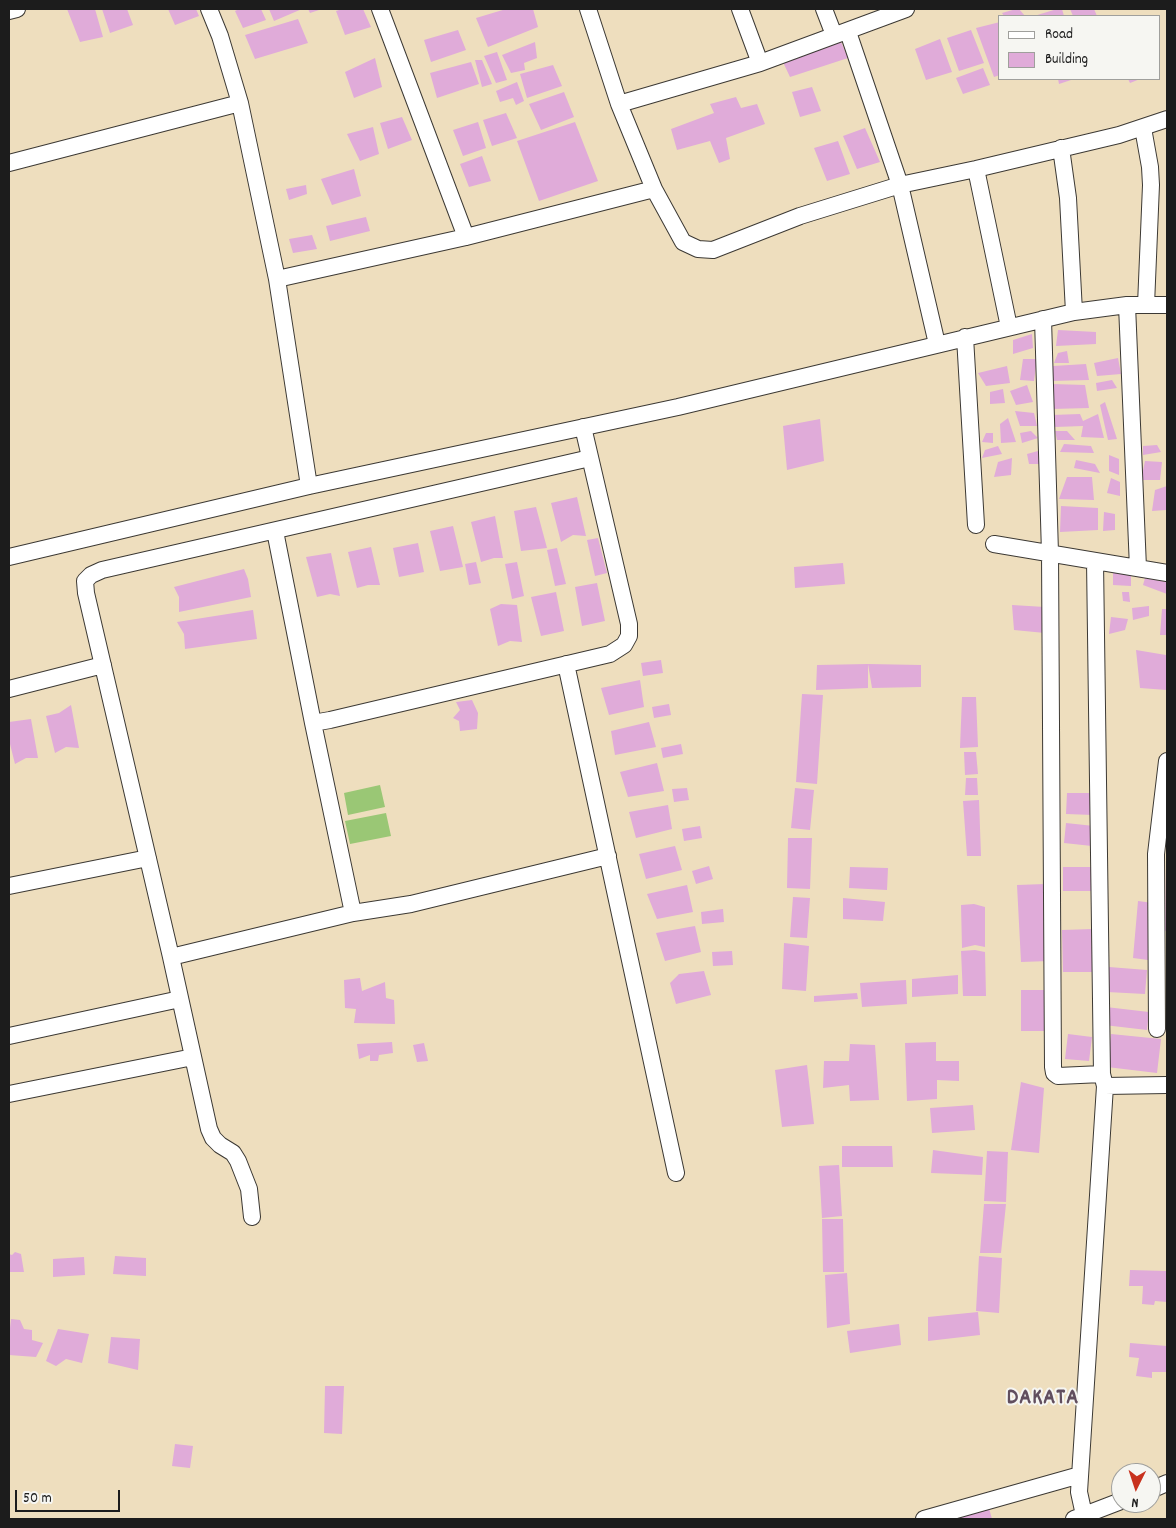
<!DOCTYPE html>
<html>
<head>
<meta charset="utf-8">
<style>
	body { margin:0 }
	#map { position:relative; width:1176px; height:1528px; overflow:hidden; background:#eedebe; font-family:Dekko,sans-serif }
	canvas { display:block }
	.frame { position:absolute; inset:0; border:10px solid #1c1c1c; pointer-events:none }
	.legend { position:absolute; left:998px; top:15px; width:162px; height:65px; box-sizing:border-box; background:#f6f6f2; border:1px solid #9f9f9c; margin:0; padding:6px 9px; list-style:none; font-size:15px; color:#1c1c1c }
	.legend li { display:flex; align-items:center; gap:10px; height:25px }
	.legend b { width:25px; border:1px solid #9f9f9c }
	.north { position:absolute; left:1111px; top:1463px; width:50px; height:50px; box-sizing:border-box; background:#f6f6f2; border:1px solid #9f9f9c; border-radius:50%; rotate:184deg; font-size:14px; font-weight:700; line-height:20px; text-align:center; color:#1c1c1c }
	.north::after { content:''; display:block; margin:auto; width:18px; height:22px; background:#c8321e; clip-path:polygon(50% 0,100% 100%,50% 72%,0 100%) }
	.scale { position:absolute; left:15px; top:1490px; width:105px; height:22px; box-sizing:border-box; border:2px solid #1c1c1c; border-top:0; padding-left:6px; font-size:15px; line-height:18px; white-space:nowrap; color:#1c1c1c; -webkit-text-stroke:4px #f6f6f2; paint-order:stroke }
</style>
</head>
<body>
<div id="map">
<canvas width="1176" height="1528"></canvas>
<div class="frame"></div>
<ul class="legend">
<li><b style="height:6px;background:#fff"></b>Road</li>
<li><b style="height:14px;background:#e0abd9"></b>Building</li>
</ul>
<div class="north">N</div>
<div class="scale">50 m</div>
</div>
<script>
const ctx = document.querySelector('canvas').getContext('2d');
ctx.lineJoin = 'round';
function paint(path, color) { ctx.fillStyle = color; ctx.fill(path, 'evenodd'); }
const shape = rows => new Path2D(rows.map(r => 'M' + r).join(''));
function stroke(path, color, width, dash) { ctx.strokeStyle = color; ctx.lineWidth = width; ctx.lineCap = dash ? 'butt' : 'round'; ctx.setLineDash(dash || []); ctx.stroke(path); }
function write(font, color, halo, rows, align = 'center') {
  ctx.font = font + ' Dekko,sans-serif'; ctx.lineWidth = 4; ctx.setLineDash([]); ctx.textBaseline = 'middle'; ctx.strokeStyle = halo; ctx.fillStyle = color; for (const [text, x, y, turn = 0] of rows) {
    ctx.save(); ctx.translate(x, y); ctx.rotate((+turn || 0) * Math.PI / 180); ctx.textAlign = isNaN(turn) ? turn : align; if (halo) ctx.strokeText(text, 0, 0); ctx.fillText(text, 0, 0); ctx.restore();
  }
}
paint(shape([
	[380,785,385,807,348,815,344,793],
	[386,813,391,836,350,844,345,821]
]), '#9ac775');
paint(shape([
	[67,9,95,9,103,37,80,42],
	[102,9,127,9,133,25,110,33],
	[168,9,196,9,199,16,175,25],
	[239,9,261,9,266,20,243,28,235,11],
	[269,9,302,9,274,21],
	[308,9,322,9,310,13],
	[342,9,363,9,371,27,345,35,336,11],
	[506,9,533,9,538,27,488,47,476,18],
	[1016,9,1019,9,1025,16,1004,16,1002,13],
	[1057,9,1062,9,1064,16,1034,16],
	[1070,9,1094,9,1097,16,1073,16],
	[298,19,308,43,255,59,245,35],
	[1000,22,1000,75,994,77,976,28],
	[458,30,466,50,431,62,424,40],
	[971,30,984,63,959,71,947,38],
	[940,39,952,72,926,80,915,49],
	[535,42,537,58,524,63,525,70,511,73,502,55],
	[841,42,848,58,790,77,782,60],
	[497,52,507,80,496,83,484,56],
	[375,58,382,87,354,98,345,72],
	[475,60,482,60,492,84,482,87],
	[471,62,479,84,437,98,430,73],
	[553,65,562,86,527,98,520,74],
	[983,68,990,85,963,94,956,78],
	[1058,79,1074,79,1059,84],
	[1128,79,1140,79,1130,83],
	[517,82,524,101,516,105,513,98,500,102,496,91],
	[812,87,821,111,800,117,792,92],
	[564,92,574,117,541,130,529,104],
	[736,97,741,108,757,104,765,124,726,138,730,159,719,163,710,141,677,150,671,129,714,113,710,104],
	[506,113,517,138,492,146,483,120],
	[402,117,412,140,388,149,380,123],
	[478,122,486,148,463,156,453,130],
	[575,122,598,181,539,201,517,141],
	[373,127,379,154,360,161,347,134],
	[865,128,880,162,857,169,843,136],
	[838,141,850,174,827,181,814,148],
	[482,156,491,181,469,187,460,164],
	[354,169,361,196,332,205,321,179],
	[306,185,307,194,289,200,286,189],
	[366,217,370,231,330,241,326,226],
	[312,235,317,249,293,253,289,239],
	[1058,330,1096,332,1096,344,1056,346],
	[1032,334,1033,348,1013,354,1013,340],
	[1067,351,1069,363,1054,363,1058,353],
	[1118,358,1121,374,1097,376,1094,363],
	[1023,359,1037,359,1034,381,1020,380],
	[1086,364,1089,380,1051,381,1053,366],
	[1007,366,1010,383,986,386,978,373],
	[1112,380,1117,388,1097,391,1096,383],
	[1052,384,1085,385,1089,408,1051,409],
	[1027,385,1033,402,1016,405,1010,391],
	[1003,389,1005,403,990,404,990,392],
	[1105,402,1117,439,1108,440,1100,405],
	[1015,411,1034,413,1037,426,1020,426],
	[1080,414,1083,421,1098,414,1104,438,1081,437,1083,426,1055,427,1052,415],
	[1008,418,1016,442,1001,443,1000,424],
	[820,419,824,461,787,470,783,426],
	[1031,431,1038,438,1022,443,1020,433],
	[1055,431,1067,431,1075,440,1057,440],
	[986,433,993,433,993,443,982,442],
	[1064,444,1091,446,1094,453,1060,452],
	[1157,445,1161,452,1143,455,1143,446],
	[998,446,1002,454,982,458,985,450],
	[1038,451,1042,464,1029,464,1027,454],
	[1109,455,1119,459,1119,475,1109,471],
	[1012,458,1011,475,994,477,998,462],
	[1076,460,1095,464,1100,473,1074,468],
	[1145,461,1162,462,1160,480,1141,480],
	[1067,477,1092,477,1094,500,1059,499],
	[1111,478,1120,482,1120,496,1107,493],
	[1167,486,1166,510,1152,511,1155,490],
	[577,497,586,536,573,535,561,542,551,503],
	[1061,506,1098,508,1098,530,1060,532],
	[536,507,547,548,521,551,514,511],
	[1104,512,1115,514,1115,530,1103,531],
	[495,516,503,558,494,558,481,562,471,522],
	[453,526,463,567,440,571,430,531],
	[598,538,607,573,595,576,587,540],
	[418,543,424,572,399,577,393,548],
	[371,547,380,585,368,585,357,588,348,552],
	[557,548,566,584,555,586,547,550],
	[331,553,340,596,330,594,317,597,306,557],
	[476,562,481,583,469,585,465,564],
	[517,562,524,596,512,599,505,564],
	[843,563,845,584,795,588,794,567],
	[1113,567,1143,569,1142,578,1137,577,1137,574,1131,574,1131,586,1113,585],
	[244,569,248,579,251,597,179,612,179,597,174,587],
	[1145,578,1167,582,1167,594,1143,585],
	[597,583,605,621,582,626,575,587],
	[556,592,564,631,541,636,531,597],
	[1122,592,1129,592,1130,602,1123,601],
	[501,604,517,605,522,642,510,641,498,646,490,609],
	[1012,605,1045,607,1045,633,1014,630],
	[1149,606,1149,616,1133,620,1132,608],
	[1162,609,1167,609,1167,635,1160,635],
	[253,610,257,639,185,649,184,634,177,622],
	[1111,617,1128,619,1125,630,1109,634],
	[1136,650,1166,655,1167,690,1140,688],
	[661,660,663,673,643,676,641,663],
	[868,664,921,665,921,687,872,688],
	[868,664,868,688,816,690,817,665],
	[640,680,644,707,609,715,601,688],
	[802,694,823,695,817,784,796,782],
	[962,697,976,697,978,747,960,748],
	[472,700,478,713,477,729,460,731,459,721,453,718,460,710,456,702],
	[669,704,671,715,654,718,652,707],
	[71,705,79,748,66,747,55,753,46,716,59,713],
	[31,719,38,758,26,758,15,764,9,740,9,722],
	[649,722,656,747,615,755,611,731],
	[681,744,683,754,663,758,661,748],
	[964,752,976,752,978,774,965,775],
	[657,763,664,791,628,797,620,772],
	[966,778,977,778,978,795,965,795],
	[687,788,689,800,674,802,672,789],
	[795,788,814,790,810,830,791,828],
	[1067,793,1093,793,1093,815,1066,814],
	[979,800,981,856,967,856,963,801],
	[668,805,672,829,636,838,629,812],
	[1066,823,1094,826,1092,846,1064,843],
	[700,826,702,838,684,841,682,829],
	[788,838,812,838,810,889,787,888],
	[675,846,682,870,646,879,639,854],
	[1166,864,1167,864,1167,930,1165,931],
	[709,866,713,879,696,884,692,871],
	[850,867,888,868,887,890,849,888],
	[1063,867,1092,867,1092,891,1063,891],
	[1045,884,1049,961,1021,962,1017,885],
	[687,885,693,912,657,919,647,894],
	[793,897,810,898,807,938,790,937],
	[843,898,885,902,883,921,843,919],
	[1138,901,1153,903,1148,960,1133,958],
	[974,904,985,907,985,947,975,945,962,948,961,905],
	[723,909,724,922,702,924,701,912],
	[695,926,701,952,665,961,656,933],
	[1093,929,1094,972,1063,972,1062,930],
	[784,943,809,946,806,991,782,989],
	[975,950,985,952,986,996,963,996,961,951],
	[732,951,733,965,713,966,712,952],
	[1109,967,1147,970,1145,994,1107,992],
	[704,971,711,995,676,1004,670,983,679,974],
	[958,975,958,994,912,997,912,979],
	[360,978,362,991,385,982,386,998,394,1000,395,1024,354,1023,356,1009,345,1008,344,980],
	[906,980,907,1004,862,1007,860,983],
	[1021,990,1049,990,1049,1031,1021,1031],
	[857,993,858,999,814,1002,814,996],
	[1106,1007,1149,1012,1147,1030,1104,1025],
	[1068,1034,1092,1037,1089,1061,1065,1059],
	[1111,1034,1161,1039,1157,1073,1107,1067],
	[392,1042,393,1053,379,1055,378,1061,370,1061,370,1055,359,1059,357,1044],
	[936,1042,936,1061,959,1061,959,1081,937,1080,937,1099,907,1101,905,1043],
	[424,1043,428,1061,417,1062,413,1045],
	[850,1044,875,1045,879,1100,850,1101,849,1085,823,1088,824,1061,849,1061],
	[807,1065,814,1124,782,1127,775,1070],
	[1021,1082,1044,1088,1039,1153,1011,1150],
	[973,1105,975,1130,932,1133,930,1108],
	[842,1146,892,1146,893,1167,842,1167],
	[933,1150,983,1157,982,1175,931,1173],
	[987,1151,1008,1152,1006,1202,984,1201],
	[839,1165,842,1216,822,1218,819,1166],
	[984,1204,1006,1204,1001,1253,980,1253],
	[822,1219,843,1219,844,1272,823,1272],
	[15,1252,21,1254,24,1272,9,1272,9,1254,12,1255],
	[115,1256,146,1258,146,1276,113,1274],
	[979,1256,1002,1258,999,1313,976,1311],
	[84,1257,85,1275,53,1277,53,1259],
	[1130,1270,1167,1271,1167,1302,1155,1301,1154,1305,1142,1304,1143,1286,1129,1286],
	[847,1273,850,1324,827,1328,825,1275],
	[978,1312,980,1335,928,1341,928,1317],
	[11,1319,20,1320,24,1329,32,1330,32,1340,43,1343,36,1357,9,1355,9,1328,10,1328],
	[899,1324,901,1345,850,1353,847,1331],
	[58,1329,89,1334,82,1363,66,1359,56,1366,46,1361],
	[111,1337,140,1339,138,1370,108,1363],
	[1130,1343,1167,1346,1166,1372,1152,1372,1152,1378,1136,1376,1139,1358,1129,1357],
	[325,1386,344,1386,342,1434,324,1433],
	[175,1444,193,1446,190,1468,172,1466],
	[989,1508,992,1519,950,1519]
]), '#e0abd9');
const minor = shape([
	[209,9,220,36,240,103],
	[380,9,466,237],
	[740,9,760,63],
	[824,9,834,35],
	[9,11,17,9],
	[848,32,900,185,937,344],
	[619,104,760,63,906,9],
	[1143,128,1150,167,1151,185,1146,305],
	[1061,148,1068,198,1074,312],
	[9,163,240,103,277,279,309,486],
	[976,169,1009,327],
	[654,189,683,242,698,249,713,250,800,216,900,185,976,169,1119,135,1167,119],
	[277,279,466,237,654,189,619,104,588,9],
	[1127,305,1138,568],
	[1043,319,1050,553,1053,1067,1054,1073,1058,1076,1102,1074],
	[965,337,976,525],
	[590,458,102,570,91,575,85,581,86,593,171,957,353,913,411,904,608,856],
	[275,531,313,723,353,913],
	[994,544,1167,573],
	[9,557,309,486,678,407,1074,312,1127,305,1167,305],
	[566,664,676,1173],
	[9,689,103,665],
	[313,723,330,720,610,654,624,645,629,636,629,624,583,427],
	[9,886,148,858],
	[171,957,209,1129,213,1138,220,1145,233,1153,238,1161,249,1189,252,1217],
	[1157,1029,1156,854,1167,761],
	[9,1036,180,999],
	[1105,1086,1167,1085],
	[9,1094,193,1057],
	[1151,1490,1167,1483],
	[1084,1515,1079,1492,1105,1086,1102,1074,1095,561],
	[924,1519,1080,1475],
	[1074,1519,1121,1501]
]);
stroke(minor, '#3c3934', 18);
stroke(minor, '#fff', 16);
ctx.letterSpacing = '1px';
write('bold 22px', '#614e5e', '#f6f6f2', [
	["DAKATA",1043,1400]
]);
ctx.letterSpacing = '0px';
</script>
</body>
</html>
